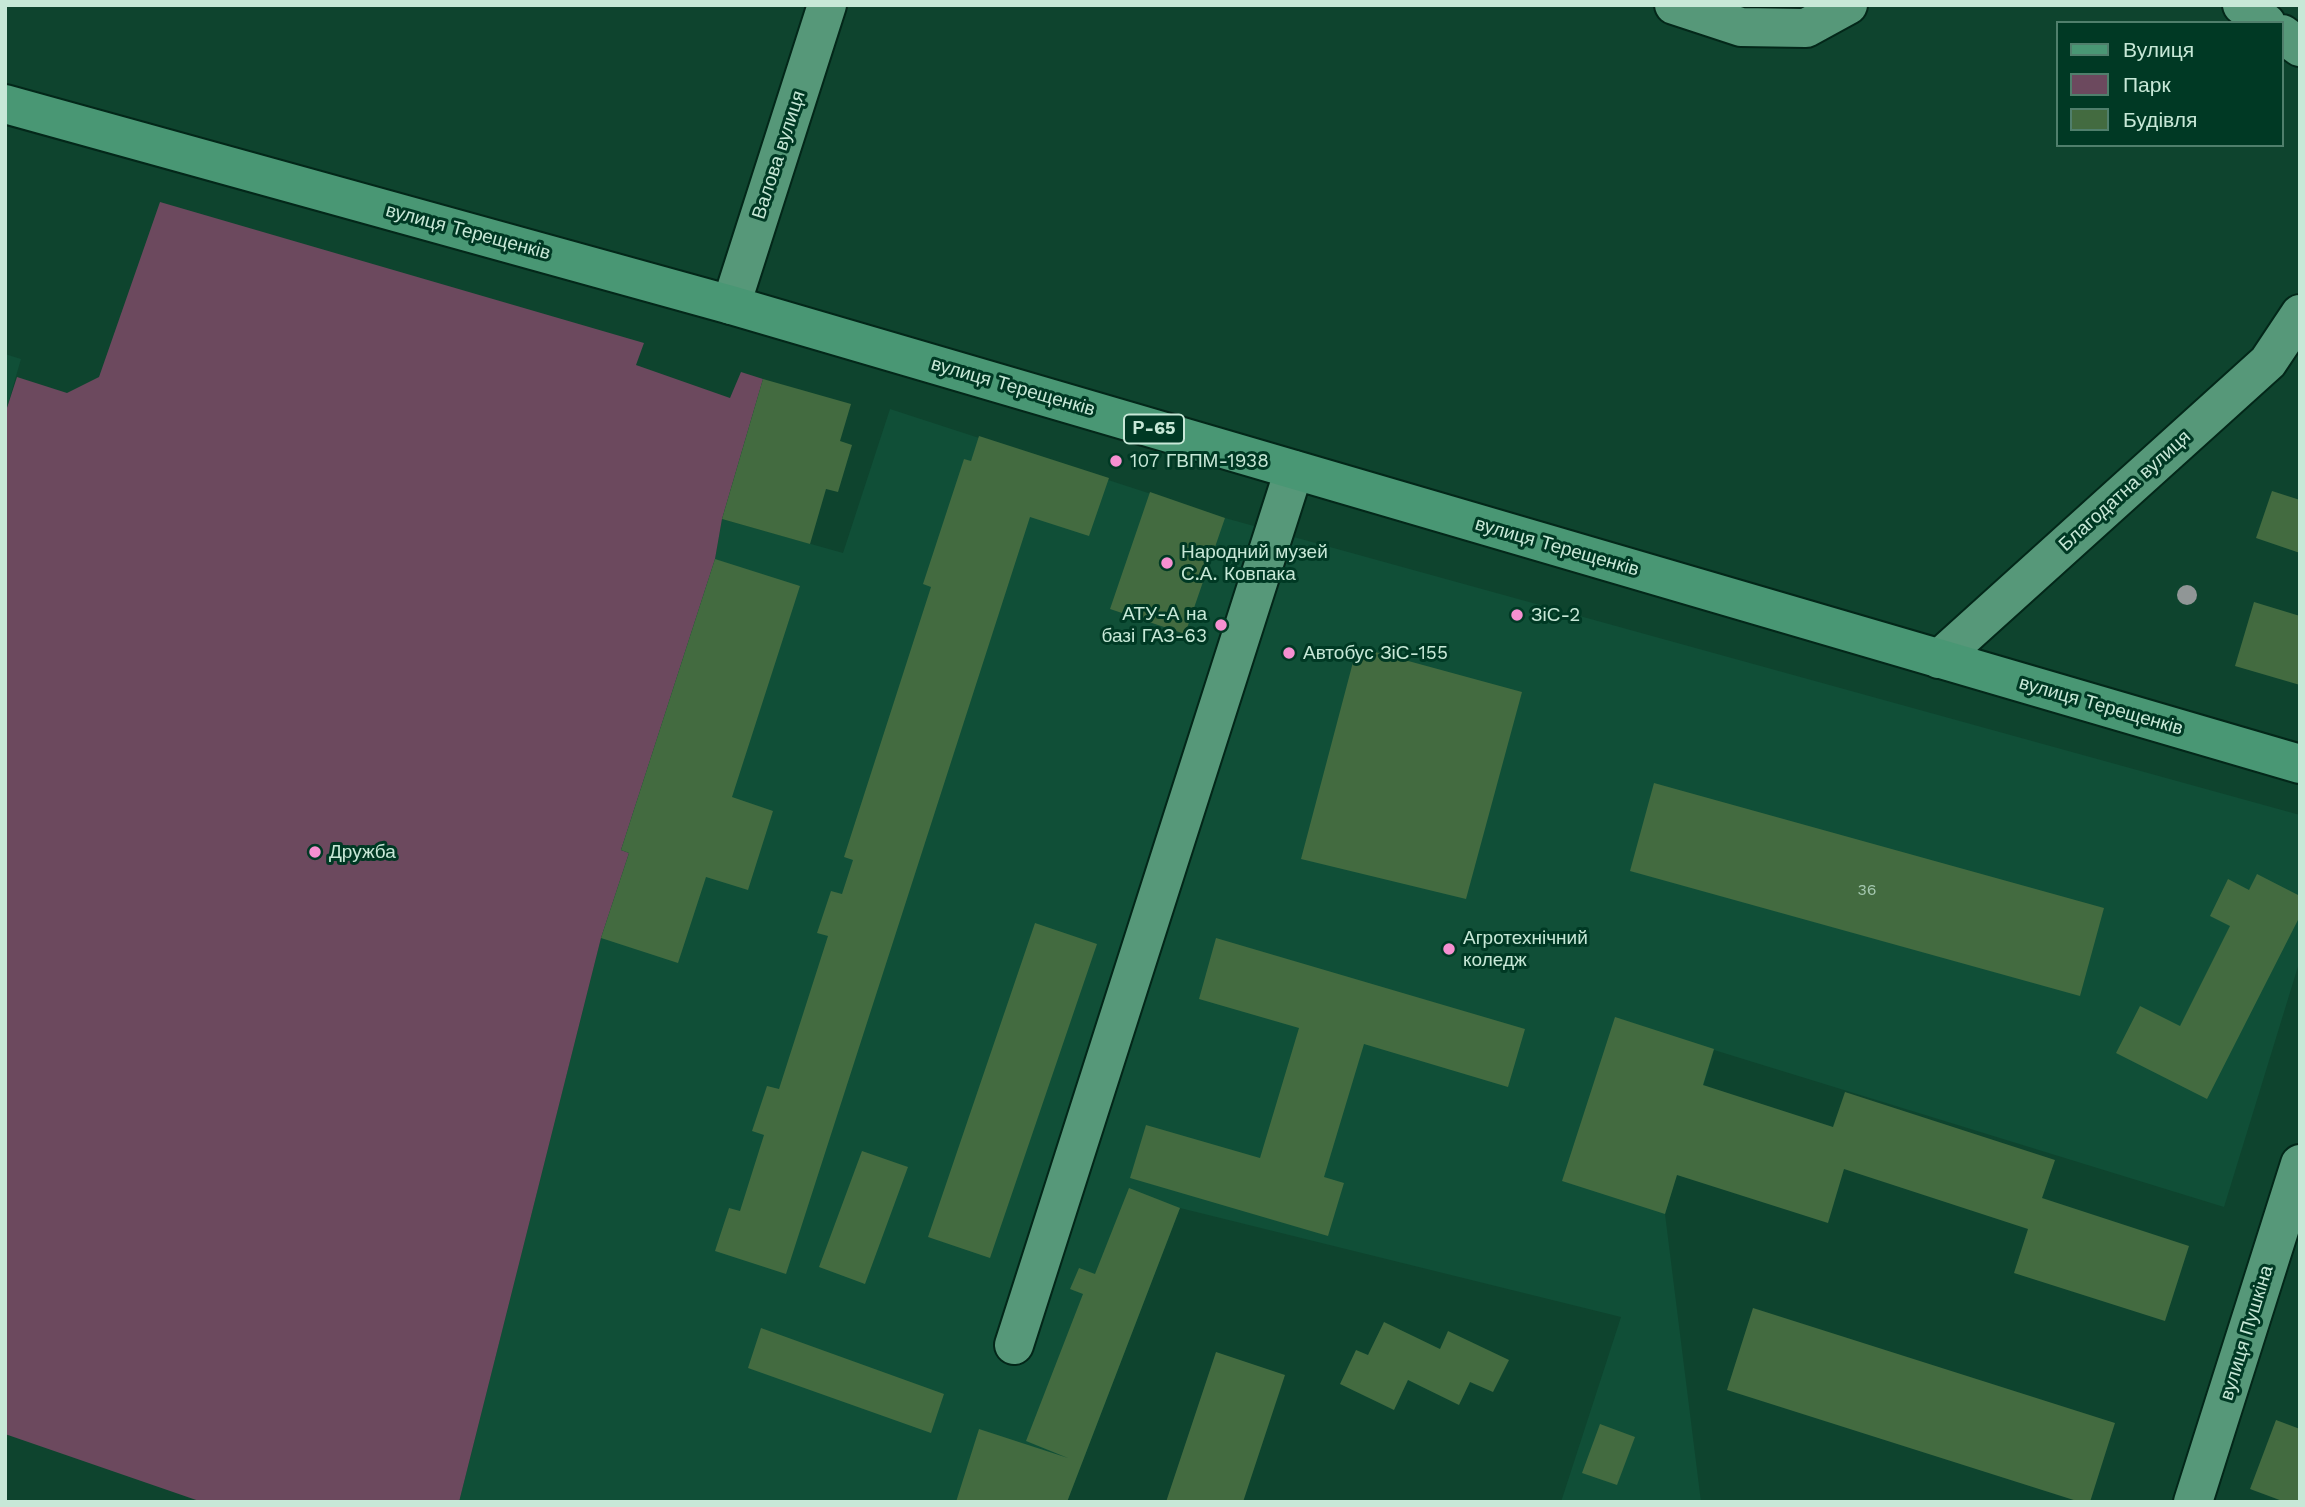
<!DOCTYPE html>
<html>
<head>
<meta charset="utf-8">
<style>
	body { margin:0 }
	#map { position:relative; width:2305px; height:1507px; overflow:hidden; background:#0e442e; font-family:"Work Sans",sans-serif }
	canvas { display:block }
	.frame { position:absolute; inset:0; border:7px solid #c7e8d7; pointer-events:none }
	.legend { position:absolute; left:2056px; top:21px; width:228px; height:126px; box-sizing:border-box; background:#003924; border:2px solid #507f6c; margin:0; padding:9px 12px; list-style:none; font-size:21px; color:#c7e8d7 }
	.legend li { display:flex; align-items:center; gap:14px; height:35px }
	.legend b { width:35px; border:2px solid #507f6c }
</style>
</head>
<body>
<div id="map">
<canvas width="2305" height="1507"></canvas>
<div class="frame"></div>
<ul class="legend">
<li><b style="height:9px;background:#499774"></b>Вулиця</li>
<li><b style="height:19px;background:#6c495e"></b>Парк</li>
<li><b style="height:19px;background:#436b40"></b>Будівля</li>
</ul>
</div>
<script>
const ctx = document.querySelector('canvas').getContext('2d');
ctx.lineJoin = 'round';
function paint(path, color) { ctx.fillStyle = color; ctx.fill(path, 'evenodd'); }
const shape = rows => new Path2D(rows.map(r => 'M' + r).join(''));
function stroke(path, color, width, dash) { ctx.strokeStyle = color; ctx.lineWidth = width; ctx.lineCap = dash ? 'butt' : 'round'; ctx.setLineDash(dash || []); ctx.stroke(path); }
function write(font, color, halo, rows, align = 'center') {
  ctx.font = font + ' "Work Sans",sans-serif'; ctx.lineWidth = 6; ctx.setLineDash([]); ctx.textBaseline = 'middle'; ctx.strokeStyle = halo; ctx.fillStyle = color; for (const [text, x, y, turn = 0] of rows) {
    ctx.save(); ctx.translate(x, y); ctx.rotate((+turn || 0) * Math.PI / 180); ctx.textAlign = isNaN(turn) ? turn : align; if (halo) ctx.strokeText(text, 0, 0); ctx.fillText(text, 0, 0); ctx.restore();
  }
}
paint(shape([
	[5,354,21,359,5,414],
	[890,409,1225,518,2300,815,2300,960,2224,1207,1714,1050,1665,1214,1701,1502,1561,1502,1621,1317,1180,1208,1067,1502,459,1502,601,938,629,853,621,850,715,559,722,519,843,553]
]), '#104f37');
paint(shape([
	[160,202,644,343,636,365,730,398,741,372,763,379,722,519,715,559,621,850,629,853,601,938,459,1502,202,1502,5,1434,5,414,17,377,67,393,99,377]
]), '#6c495e');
paint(shape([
	[763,379,851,404,840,441,852,445,838,492,826,489,810,544,722,519],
	[979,436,1109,478,1089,536,1030,517,786,1274,715,1251,729,1208,740,1211,764,1135,752,1131,767,1086,779,1089,828,936,817,933,831,891,842,894,853,860,844,857,931,587,923,584,964,459,971,461],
	[2272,491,2300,500,2300,553,2256,538],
	[1150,492,1225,518,1185,634,1110,609],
	[715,559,800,586,732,797,773,811,748,890,706,877,678,963,601,938,629,853,621,850],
	[2254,602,2300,616,2300,685,2235,666],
	[1357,647,1522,692,1466,899,1301,859],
	[1654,783,2104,908,2080,996,1630,871],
	[2257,874,2300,896,2300,916,2207,1099,2116,1053,2140,1006,2180,1026,2230,926,2210,916,2228,879,2249,890],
	[1035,923,1097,944,990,1258,928,1237],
	[1216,938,1525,1029,1508,1087,1364,1044,1324,1177,1344,1183,1328,1236,1130,1178,1146,1125,1260,1158,1299,1028,1199,999],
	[1615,1017,1714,1049,1703,1085,1833,1127,1845,1092,2055,1160,2042,1198,2189,1246,2165,1321,2014,1273,2028,1229,1844,1169,1828,1223,1677,1175,1665,1214,1562,1181],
	[862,1151,908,1167,865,1284,819,1267],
	[1129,1188,1180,1208,1067,1502,956,1502,979,1429,1068,1458,1026,1441,1083,1294,1070,1289,1079,1268,1095,1274],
	[1753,1308,2115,1423,2090,1502,2080,1502,1727,1390],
	[1384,1322,1440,1349,1448,1331,1509,1360,1493,1392,1470,1382,1459,1405,1408,1380,1394,1410,1340,1384,1356,1350,1368,1355],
	[761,1328,944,1394,931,1433,748,1368],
	[1216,1352,1285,1375,1243,1502,1166,1502],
	[2276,1420,2300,1429,2300,1502,2285,1502,2250,1489],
	[1600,1424,1635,1437,1617,1485,1582,1473]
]), '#436b40');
const minor = shape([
	[1674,5,1741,27,1806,28,1848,5],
	[2242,5,2266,23],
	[2282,34,2300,47],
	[731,305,827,5],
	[1939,659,2268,362,2300,314],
	[1014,1345,1294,470],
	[2193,1502,2300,1164]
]);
const major = shape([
	[5,104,731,305,2300,764]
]);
stroke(minor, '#032719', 42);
stroke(major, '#032719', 42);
stroke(minor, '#569879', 38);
stroke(major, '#499774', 38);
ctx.fillStyle = '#909696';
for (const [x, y] of [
	[2187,595]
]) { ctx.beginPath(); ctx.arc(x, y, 10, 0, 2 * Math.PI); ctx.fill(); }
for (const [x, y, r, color] of [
	[1116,461,7,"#f690d1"],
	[1167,563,7,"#f690d1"],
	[1517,615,7,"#f690d1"],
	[1221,625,7,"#f690d1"],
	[1289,653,7,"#f690d1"],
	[315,852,7,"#f690d1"],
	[1449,949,7,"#f690d1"]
]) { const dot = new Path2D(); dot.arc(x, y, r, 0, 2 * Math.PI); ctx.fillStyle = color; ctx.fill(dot); stroke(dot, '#003924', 2.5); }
write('16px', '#a6c9b1', null, [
	["36",1867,890]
]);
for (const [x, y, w] of [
	[1154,429,60]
]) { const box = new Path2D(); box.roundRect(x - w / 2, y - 14.5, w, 29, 5); ctx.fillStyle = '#003924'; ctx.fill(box); stroke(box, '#c7e8d7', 2); }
write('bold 18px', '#c7e8d7', null, [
	["Р-65",1154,429]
]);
write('19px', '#c7e8d7', '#003924', [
	["Валова вулиця",779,155,-72],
	["вулиця Терещенків",468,232,15],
	["вулиця Терещенків",1013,387,16],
	["Благодатна вулиця",2125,491,-42],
	["вулиця Терещенків",1557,547,16],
	["вулиця Терещенків",2101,706,16],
	["вулиця Пушкіна",2247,1333,-73]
]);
write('19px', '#c7e8d7', '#003924', [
	["107 ГВПМ-1938",1130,461],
	["Народний музей",1181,552],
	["С.А. Ковпака",1181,574],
	["АТУ-А на",1207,614,"right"],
	["базі ГАЗ-63",1207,636,"right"],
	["ЗіС-2",1531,615],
	["Автобус ЗіС-155",1303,653],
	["Дружба",329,852],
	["Агротехнічний",1463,938],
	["коледж",1463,960]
], 'left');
</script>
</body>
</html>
